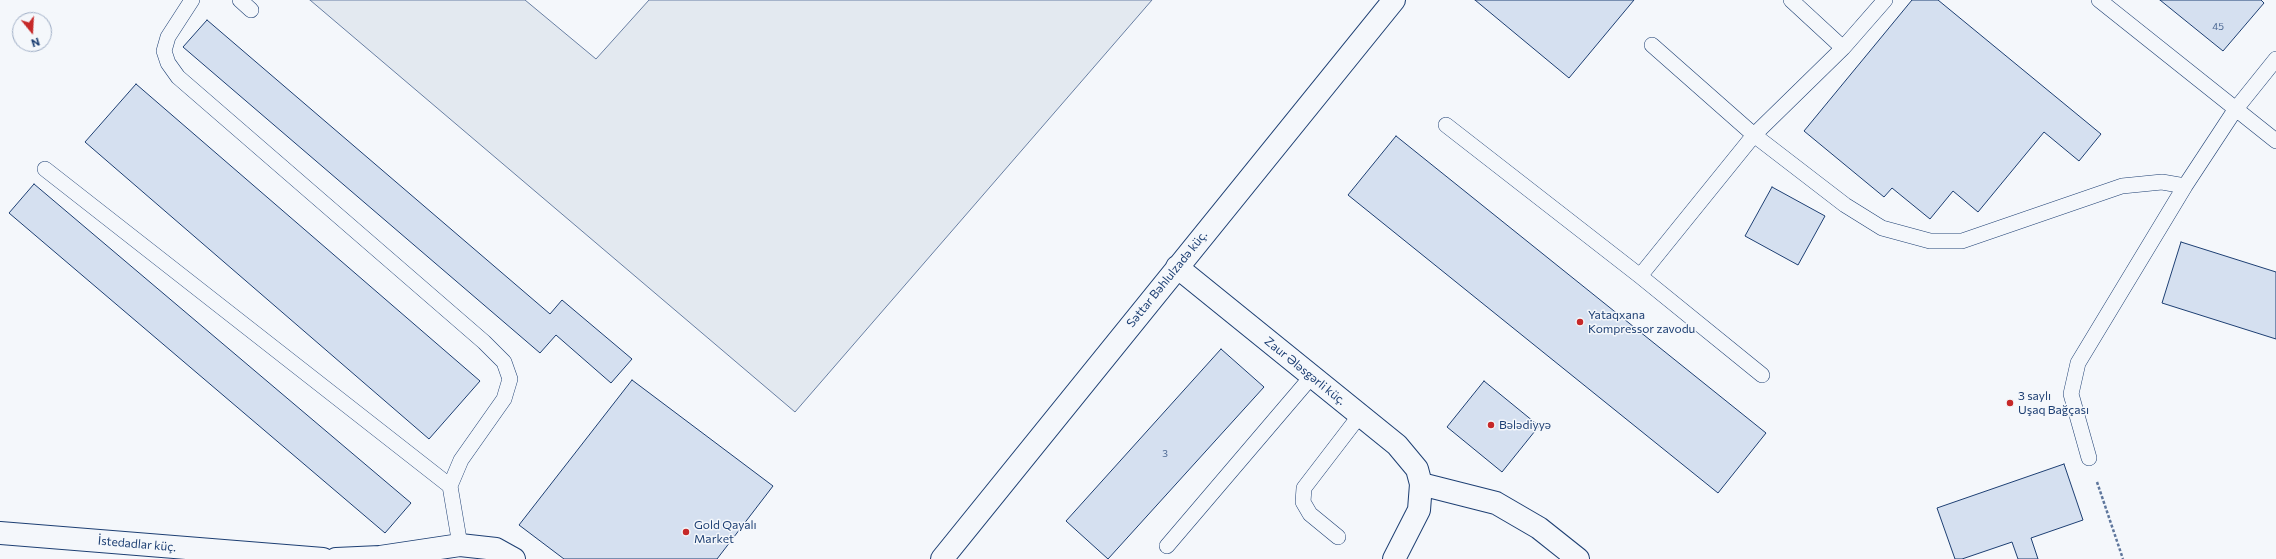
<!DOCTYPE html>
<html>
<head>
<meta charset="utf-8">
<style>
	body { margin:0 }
	#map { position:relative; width:2276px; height:559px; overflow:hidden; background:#f4f7fb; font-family:Commissioner,sans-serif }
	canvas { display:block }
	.north { position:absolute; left:12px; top:12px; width:40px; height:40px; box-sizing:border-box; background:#f4f7fb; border:1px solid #9eadc5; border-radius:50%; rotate:162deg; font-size:11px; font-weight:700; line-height:16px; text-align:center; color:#1d3f73 }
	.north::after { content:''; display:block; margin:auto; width:14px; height:18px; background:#c62828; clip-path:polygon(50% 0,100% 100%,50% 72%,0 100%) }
</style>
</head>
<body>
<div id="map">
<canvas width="2276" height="559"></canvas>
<div class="north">N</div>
</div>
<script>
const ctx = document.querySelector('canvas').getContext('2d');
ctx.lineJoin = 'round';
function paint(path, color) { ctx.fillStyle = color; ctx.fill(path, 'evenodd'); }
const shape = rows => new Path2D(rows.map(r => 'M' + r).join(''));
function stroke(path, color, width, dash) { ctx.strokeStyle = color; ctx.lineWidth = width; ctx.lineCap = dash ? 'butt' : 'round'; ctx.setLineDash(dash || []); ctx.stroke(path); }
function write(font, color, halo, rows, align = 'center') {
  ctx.font = font + ' Commissioner,sans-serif'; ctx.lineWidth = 3; ctx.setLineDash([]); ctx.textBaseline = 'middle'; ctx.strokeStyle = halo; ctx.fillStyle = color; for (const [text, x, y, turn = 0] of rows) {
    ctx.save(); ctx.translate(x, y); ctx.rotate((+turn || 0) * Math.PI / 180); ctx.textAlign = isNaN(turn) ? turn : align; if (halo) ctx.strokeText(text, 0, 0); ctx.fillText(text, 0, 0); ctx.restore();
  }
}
const green = shape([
	[310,0,525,0,596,59,649,0,1152,0,795,412,310,0]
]);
paint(green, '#e3e9f0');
stroke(green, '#687fa3', 1);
const building = shape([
	[1475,0,1634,0,1569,78,1475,0],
	[1912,0,1938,0,2101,134,2079,161,2044,132,1978,212,1953,191,1930,219,1892,188,1884,197,1804,131,1912,0],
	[2160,0,2261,0,2264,3,2223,51,2160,0],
	[207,20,550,314,562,300,632,359,611,383,556,335,540,353,183,47,207,20],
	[136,84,480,381,429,439,85,142,136,84],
	[1396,136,1766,433,1718,493,1348,195,1396,136],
	[34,184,411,503,385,533,9,213,34,184],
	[1772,187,1825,216,1798,265,1745,236,1772,187],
	[2181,242,2276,272,2276,339,2162,303,2181,242],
	[1221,349,1264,387,1108,559,1066,521,1221,349],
	[632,380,773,486,717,559,564,559,519,525,632,380],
	[1484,381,1539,426,1502,472,1447,427,1484,381],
	[2064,464,2083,520,2031,538,2038,559,2018,559,2012,542,1962,559,1955,559,1937,508,2064,464]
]);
paint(building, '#d5e0f0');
stroke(building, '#1d3f73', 1);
const lane = shape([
	[192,0,168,37,164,51,168,63,178,77,484,342,504,362,510,379,504,399,461,460,450,486],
	[240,0,251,10],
	[1791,0,1843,48],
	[2099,0,2276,141],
	[1652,45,1754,135,1845,205,1882,228,1930,241,1962,241,2122,186,2162,182,2185,186,2235,110,2276,59],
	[1446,125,1640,276,1762,375],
	[45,169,450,486,460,545],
	[1640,276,1754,135,1843,48,1885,0],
	[2089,458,2071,394,2078,363,2185,186],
	[1338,537,1310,514,1303,502,1304,488,1360,415],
	[1167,546,1312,376]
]);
const street = shape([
	[1177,267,1397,445,1417,469,1421,484,1419,510,1394,559],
	[1421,484,1496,503,1539,528,1578,559],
	[0,533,323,559],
	[336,559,380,557,460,545,496,549,514,559],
	[942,559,1394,0]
]);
stroke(lane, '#1d3f73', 16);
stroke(street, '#1d3f73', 24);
stroke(shape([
	[2097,482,2123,559]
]), '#5e769c', 2.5, [3, 2]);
stroke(lane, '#f4f7fb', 15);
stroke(street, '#f4f7fb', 22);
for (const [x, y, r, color] of [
	[1580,322,4,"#c62828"],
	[2010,403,4,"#c62828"],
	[1491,425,4,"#c62828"],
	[686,532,4,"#c62828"]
]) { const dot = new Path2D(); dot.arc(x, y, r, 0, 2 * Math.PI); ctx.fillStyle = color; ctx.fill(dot); stroke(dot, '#f4f7fb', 1.5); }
write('10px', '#4b6792', null, [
	["45",2218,27],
	["3",1165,454]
]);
write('12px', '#1d3f73', '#f4f7fb', [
	["Səttar Bəhlulzadə küç.",1167,279,-51],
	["Zaur Ələsgərli küç.",1305,371,39],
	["İstedadlar küç.",137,544,5]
]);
write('12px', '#1d3f73', '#f4f7fb', [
	["Yataqxana",1588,315],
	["Kompressor zavodu",1588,329],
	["3 saylı",2018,396],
	["Uşaq Bağçası",2018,410],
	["Bələdiyyə",1499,425],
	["Gold Qayalı",694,525],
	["Market",694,539]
], 'left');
</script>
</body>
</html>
